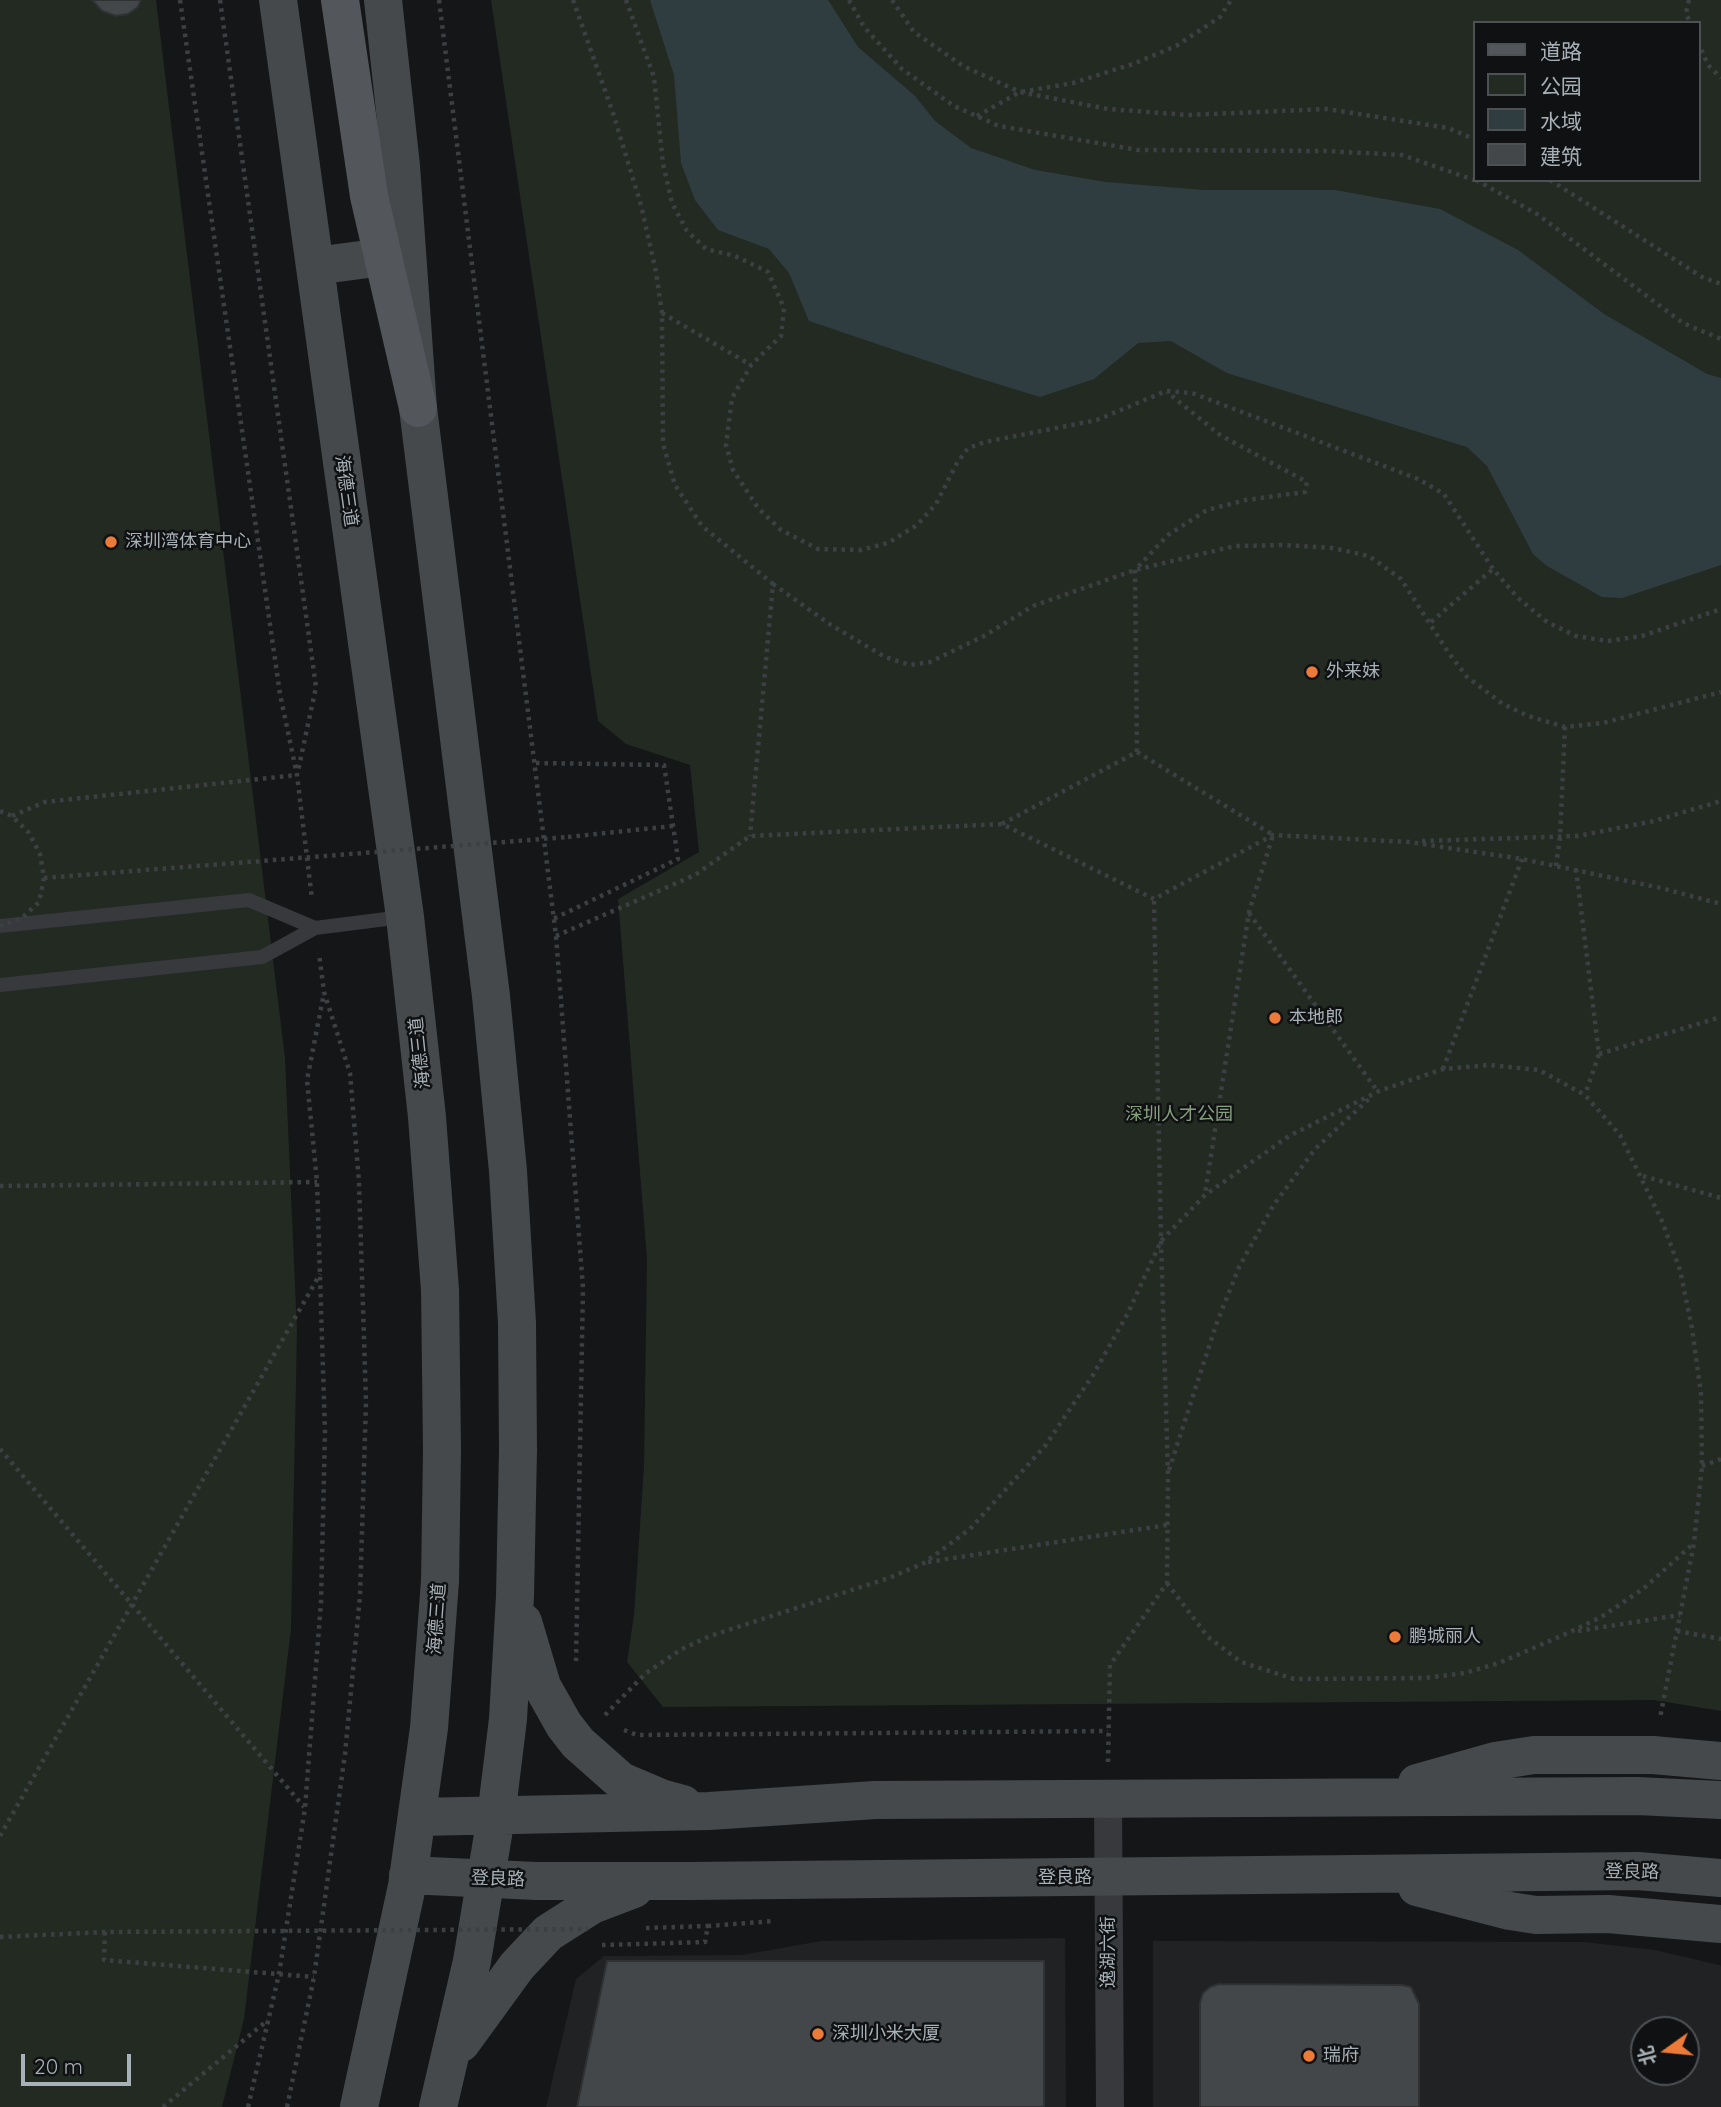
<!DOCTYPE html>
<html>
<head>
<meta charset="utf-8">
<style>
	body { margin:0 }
	#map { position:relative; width:1721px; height:2107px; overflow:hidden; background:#151617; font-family:Quicksand,"Noto Sans SC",sans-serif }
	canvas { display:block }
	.legend { position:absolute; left:1473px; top:21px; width:228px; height:161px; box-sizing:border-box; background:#101112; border:2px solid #4d5154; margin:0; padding:9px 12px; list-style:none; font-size:21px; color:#a8b1b7 }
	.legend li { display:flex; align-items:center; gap:14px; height:35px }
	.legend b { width:35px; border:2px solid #4d5154 }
	.north { position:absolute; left:1630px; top:2016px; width:70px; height:70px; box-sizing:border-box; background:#101112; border:2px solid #4d5154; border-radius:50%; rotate:255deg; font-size:19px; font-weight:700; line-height:28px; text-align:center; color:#a8b1b7 }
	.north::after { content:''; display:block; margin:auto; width:24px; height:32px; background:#ec7a39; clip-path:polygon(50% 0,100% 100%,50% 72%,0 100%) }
	.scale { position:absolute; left:21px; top:2054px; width:110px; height:32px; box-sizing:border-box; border:4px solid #a8b1b7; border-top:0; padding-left:9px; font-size:21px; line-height:24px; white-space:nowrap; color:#a8b1b7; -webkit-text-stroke:5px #101112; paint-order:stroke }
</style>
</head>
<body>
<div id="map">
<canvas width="1721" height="2107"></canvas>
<ul class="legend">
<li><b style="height:9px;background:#53575b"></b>道路</li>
<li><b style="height:19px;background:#232a22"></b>公园</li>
<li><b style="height:19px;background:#2f3d40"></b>水域</li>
<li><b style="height:19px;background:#44474a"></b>建筑</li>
</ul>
<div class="north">北</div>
<div class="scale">20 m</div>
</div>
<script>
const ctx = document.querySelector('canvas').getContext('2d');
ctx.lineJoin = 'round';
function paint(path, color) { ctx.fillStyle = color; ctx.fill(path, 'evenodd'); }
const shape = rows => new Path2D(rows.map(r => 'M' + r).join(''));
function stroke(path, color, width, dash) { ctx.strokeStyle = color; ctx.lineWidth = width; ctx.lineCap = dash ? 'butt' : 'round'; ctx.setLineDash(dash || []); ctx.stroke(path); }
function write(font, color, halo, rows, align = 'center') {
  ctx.font = font + ' Quicksand,"Noto Sans SC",sans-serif'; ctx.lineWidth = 5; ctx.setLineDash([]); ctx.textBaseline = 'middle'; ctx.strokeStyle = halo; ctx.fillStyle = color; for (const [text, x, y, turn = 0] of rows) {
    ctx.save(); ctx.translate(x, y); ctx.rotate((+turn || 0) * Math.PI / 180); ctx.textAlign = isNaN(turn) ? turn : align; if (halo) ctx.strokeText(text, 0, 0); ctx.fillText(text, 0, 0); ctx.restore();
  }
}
paint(shape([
	[1065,1938,1066,2107,546,2107,576,1979,604,1956,742,1955,821,1941],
	[1153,1941,1584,1942,1655,1950,1719,1965,1721,1966,1721,2107,1153,2107],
	[1644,2030,1686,2030,1686,2072,1644,2072]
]), '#212224');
paint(shape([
	[0,0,156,0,285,1058,297,1330,291,1629,244,2019,222,2107,0,2107],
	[491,0,1721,0,1721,1711,1654,1700,663,1707,627,1662,634,1615,644,1466,647,1259,618,899,699,852,690,765,626,744,598,721],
	[1474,23,1698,23,1698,180,1474,180]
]), '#232a22');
paint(shape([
	[650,0,828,0,858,47,915,96,935,121,971,148,1035,170,1106,182,1204,190,1335,190,1440,209,1518,250,1604,314,1707,374,1721,378,1721,565,1622,598,1602,597,1547,566,1533,554,1487,466,1467,447,1227,373,1171,341,1138,343,1094,379,1040,397,975,377,809,321,789,273,769,249,718,230,695,200,681,163,674,75]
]), '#2f3d40');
const building = shape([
	[92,0,141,0,138,7,128,14,116,16,102,11,92,0],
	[607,1961,1044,1961,1044,2107,577,2107,607,1961],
	[1219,1984,1402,1985,1411,1987,1419,2004,1419,2107,1200,2107,1200,2003,1203,1993,1210,1987,1219,1984]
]);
paint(building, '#44474a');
stroke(building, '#2f3133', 2);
stroke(shape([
	[180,0,280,694,297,775,312,899],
	[220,0,316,687,298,771],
	[439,0,556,936,583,1288,576,1662],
	[573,0,613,113,641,205,656,272,662,313,663,444,675,485,702,526,773,584,750,836],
	[626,0,654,77,663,164,672,203,687,231,706,249,735,256,768,272,784,308,781,336,751,365,732,398,726,445,733,470,758,508,781,530,818,549,861,550,888,543,917,525,936,504,957,463,968,448,985,442,1097,420,1166,391,1192,393,1418,479,1444,494,1493,569,1518,598,1547,622,1576,636,1608,641,1642,636,1721,609],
	[849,0,864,27,902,69,954,106,999,126,1138,150,1325,151,1402,155,1474,180],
	[892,0,914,32,963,66,1020,92,1108,109,1188,115,1327,109,1448,128,1474,139],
	[1689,0,1686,13,1690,23],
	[1698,42,1708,65,1721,78],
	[977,116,1020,92,1073,83,1133,64,1176,46,1220,17,1231,0],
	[1476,180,1537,214,1683,323,1721,339],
	[1550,180,1702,277,1721,284],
	[662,313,751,365],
	[773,584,831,625,885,657,910,665,930,662,984,636,1033,606,1135,570,1235,546,1284,545,1332,548,1369,556,1401,579,1448,652,1467,677,1503,704,1528,716,1565,727,1603,723,1721,692],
	[1431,622,1493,569],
	[1137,752,1135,570,1168,535,1207,510,1246,500,1305,492,1307,482,1220,435,1167,392],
	[536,763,664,765,678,859,553,919],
	[12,816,45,802,297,775],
	[1002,824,1137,752,1273,835,1249,912,1205,1194],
	[568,837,673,826],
	[1422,841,1578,836,1654,821,1721,801],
	[1556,866,1560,837,1565,727],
	[1576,869,1599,1054,1585,1095],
	[1249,913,1378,1092],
	[556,936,695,875,750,836,1002,824,1154,899,1273,835,1409,842,1522,859,1661,888,1721,904],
	[1599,1054,1721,1017],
	[1443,1069,1522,859],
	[1643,1176,1721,1198],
	[0,1186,317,1182],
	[0,1449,304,1807],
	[1702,1466,1721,1459],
	[1169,1470,1216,1325,1239,1267,1273,1206,1315,1149,1371,1097],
	[928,1562,1167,1525],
	[1167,1583,1208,1637,1241,1662,1294,1679,1425,1678,1465,1673,1499,1663,1570,1632,1601,1617,1643,1589,1693,1544],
	[1578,1631,1680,1615],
	[1677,1631,1721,1639],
	[605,1715,646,1673,682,1649,710,1636,889,1578,924,1563,970,1529,1045,1446,1093,1375,1128,1313,1161,1241,1205,1195,1289,1136,1379,1091,1443,1069,1489,1065,1539,1070,1585,1095,1620,1135,1662,1221,1680,1270,1692,1328,1701,1394,1702,1466,1694,1543,1660,1718],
	[624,1730,637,1735,1108,1731],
	[1108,1762,1110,1665,1167,1583,1168,1474,1161,1241,1154,899],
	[0,1836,320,1274],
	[646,1928,708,1926],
	[105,1932,104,1960,314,1977],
	[602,1945,705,1942,708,1926,775,1921],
	[163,2107,268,2020],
	[248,2107,279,1974,305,1808,321,1602,325,1432,317,1182,307,1080,324,993],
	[287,2107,314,1977,345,1754,360,1596,366,1402,359,1182,350,1073,324,992,319,953]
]), '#3d4043', 4.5, [3.5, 5]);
stroke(shape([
	[0,926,249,900,315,928],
	[0,985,262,957,315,928,402,917]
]), '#37393c', 14);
stroke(shape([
	[1108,1798,1110,2107]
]), '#37393c', 28);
stroke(shape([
	[278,0,405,917,427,1117,440,1290,442,1450,440,1581,429,1728,407,1886,359,2107],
	[383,0,401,166,418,408,491,996,508,1171,517,1323,518,1450,515,1596,508,1719,496,1817,472,1961,438,2107],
	[315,266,383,257],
	[523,1622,542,1686,564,1725,578,1743,621,1781,661,1798,683,1804],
	[1417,1783,1495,1761,1534,1755,1653,1755,1721,1761],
	[417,1817,709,1811,875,1800,1637,1796,1721,1800],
	[408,1875,536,1881,690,1881,1638,1871,1721,1878],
	[1417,1887,1510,1911,1536,1915,1608,1914,1721,1924],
	[461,2043,517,1966,548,1933,592,1905,634,1889]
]), '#45494c', 38);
stroke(shape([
	[340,0,369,196,418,408]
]), '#53575b', 38);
stroke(shape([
	[0,811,12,816,29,833,40,854,44,878,39,902,22,918,0,926],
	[44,878,568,837],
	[0,1937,105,1932,588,1929]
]), '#3d4043', 4.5, [3.5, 5]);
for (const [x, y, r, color] of [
	[111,542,7,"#ec7a39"],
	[1312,672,7,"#ec7a39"],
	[1275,1018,7,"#ec7a39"],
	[1395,1637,7,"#ec7a39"],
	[818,2034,7,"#ec7a39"],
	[1309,2056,7,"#ec7a39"]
]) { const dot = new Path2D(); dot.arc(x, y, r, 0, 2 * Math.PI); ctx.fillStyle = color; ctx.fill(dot); stroke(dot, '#101112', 2.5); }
write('18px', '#a8b1b7', '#101112', [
	["海德三道",346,491,82],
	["海德三道",420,1053,-96],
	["海德三道",437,1619,-86],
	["登良路",1632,1872,1],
	["登良路",1065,1878],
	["登良路",498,1879,2],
	["逸湖六街",1109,1952,-90]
]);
write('18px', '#a8b1b7', '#101112', [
	["深圳湾体育中心",125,542],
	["外来妹",1326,672],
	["本地郎",1289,1018],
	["鹏城丽人",1409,1637],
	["深圳小米大厦",832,2034],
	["瑞府",1323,2056]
], 'left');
write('18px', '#87a17f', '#101112', [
	["深圳人才公园",1179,1115]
]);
</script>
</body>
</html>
